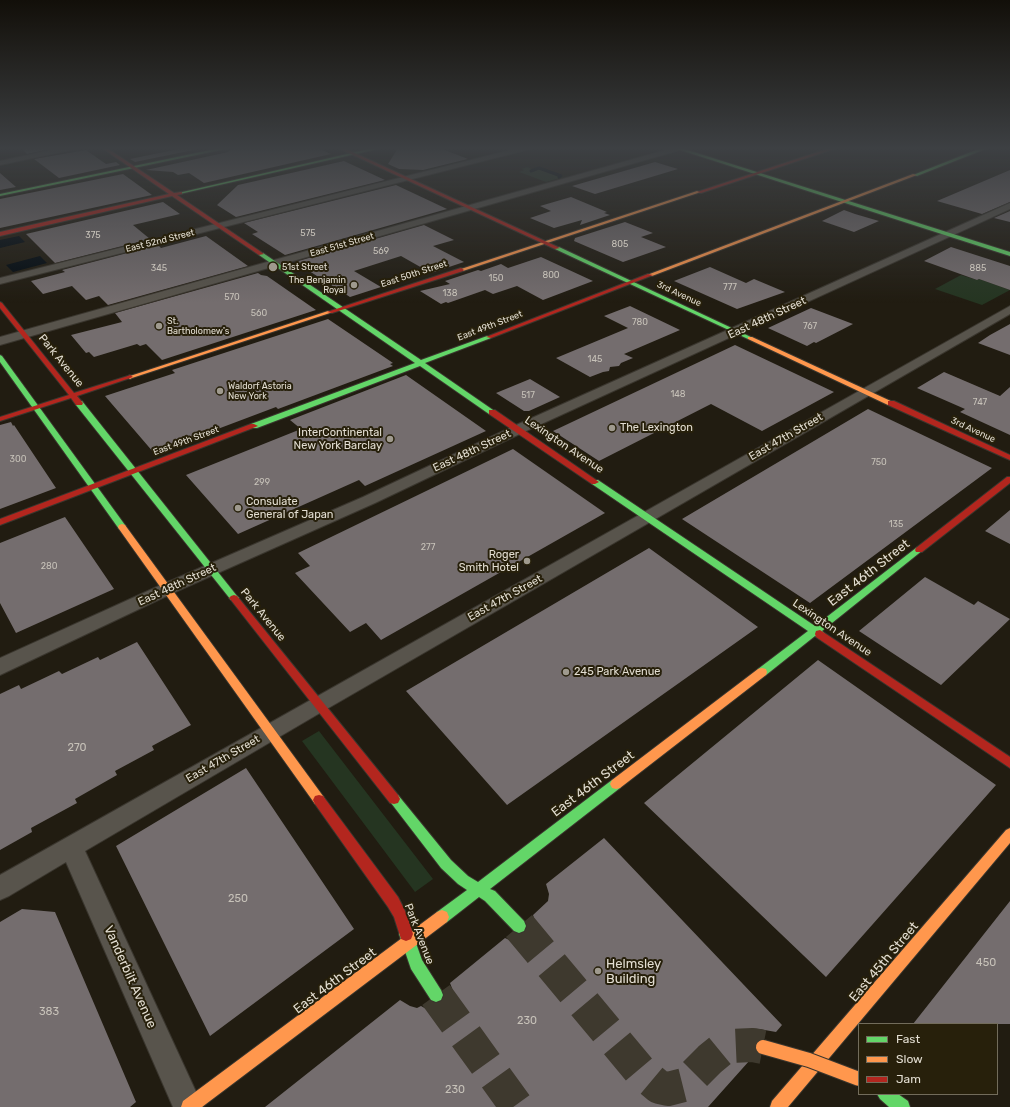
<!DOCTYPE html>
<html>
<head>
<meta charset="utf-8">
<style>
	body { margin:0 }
	#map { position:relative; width:1010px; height:1107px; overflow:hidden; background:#211c11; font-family:Rubik,sans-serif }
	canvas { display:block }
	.legend { position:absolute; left:858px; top:1023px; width:140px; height:72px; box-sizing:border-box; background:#27200b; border:1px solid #726c5b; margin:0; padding:5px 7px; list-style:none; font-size:12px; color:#e3ded2 }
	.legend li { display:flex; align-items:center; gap:8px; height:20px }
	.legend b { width:20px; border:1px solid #726c5b }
</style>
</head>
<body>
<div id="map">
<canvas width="1010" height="1107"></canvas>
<ul class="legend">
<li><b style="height:5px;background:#63d668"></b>Fast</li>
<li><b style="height:5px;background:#ff974d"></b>Slow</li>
<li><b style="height:5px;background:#b3261e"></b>Jam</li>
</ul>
</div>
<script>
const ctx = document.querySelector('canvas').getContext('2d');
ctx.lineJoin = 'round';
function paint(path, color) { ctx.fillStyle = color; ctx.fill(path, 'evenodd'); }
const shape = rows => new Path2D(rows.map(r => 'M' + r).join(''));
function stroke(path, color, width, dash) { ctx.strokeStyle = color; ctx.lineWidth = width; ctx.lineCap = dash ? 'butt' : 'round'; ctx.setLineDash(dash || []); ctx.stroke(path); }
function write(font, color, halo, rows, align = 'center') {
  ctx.font = font + ' Rubik,sans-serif'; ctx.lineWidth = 4; ctx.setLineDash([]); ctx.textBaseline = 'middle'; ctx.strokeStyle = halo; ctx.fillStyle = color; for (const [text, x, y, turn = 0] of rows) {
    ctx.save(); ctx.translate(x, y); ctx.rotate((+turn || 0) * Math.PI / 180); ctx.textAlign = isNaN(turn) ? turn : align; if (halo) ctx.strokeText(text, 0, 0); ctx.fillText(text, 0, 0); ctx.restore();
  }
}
paint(shape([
	[527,167,532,169,537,167,564,177,546,182,519,172,524,170,521,169],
	[961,275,977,280,979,279,1010,290,982,305,935,289],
	[319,731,433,879,415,892,302,741]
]), '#253521');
paint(shape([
	[19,236,25,242,0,248,0,240],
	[40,256,47,263,13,272,6,265]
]), '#030b11');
stroke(shape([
	[531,171,539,168,561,176,559,177]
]), '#030b11', 3);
paint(shape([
	[21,148,53,148,27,154],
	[183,148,203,148,135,162,130,159],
	[234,148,318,148,331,154,204,183,189,173,178,175,173,172,146,170,228,152],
	[398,148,440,148,468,159,423,170,399,169,388,164],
	[86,150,106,164,116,162,120,165,59,178,34,159],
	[344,161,385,180,236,217,217,205,238,185],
	[655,162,678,169,595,194,572,186],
	[1010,170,1010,202,982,214,937,201],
	[0,173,16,187,0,190],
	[123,174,152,195,0,228,0,199],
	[396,185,447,209,285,255,252,234,258,232,244,223],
	[571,197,607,212,604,213,610,215,580,225,582,220,554,228,530,218,551,211,540,206],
	[163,202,180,214,133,225,150,239,55,263,26,234],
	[844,210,855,214,879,221,854,232,822,221],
	[1010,211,1010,222,994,218],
	[625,222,653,233,641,237,666,247,623,262,574,241,575,238],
	[424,225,454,240,433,246,464,262,431,273,401,256,354,271,381,287,350,297,295,262],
	[206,236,248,266,108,305,99,296,86,300,72,286,43,294,31,281,65,272,62,270,158,245,161,248],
	[951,247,1010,266,1010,290,979,279,977,280,924,261],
	[541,257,593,281,543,300,517,286,493,294,485,290,448,303,446,302,441,304,420,291,450,284,445,281,478,270,481,271,501,264,508,268],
	[710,267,746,283,754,279,785,292,737,309,674,281],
	[258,273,261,275,267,276,316,310,162,360,146,344,140,346,137,344,94,357,89,352,86,353,71,335,122,322,115,313],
	[630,306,680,330,624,354,633,358,621,363,619,366,610,367,609,371,603,372,590,377,556,358,628,328,604,316],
	[811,308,853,324,816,343,814,342,807,346,768,328],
	[328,319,393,363,390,364,393,366,278,409,276,407,154,453,105,396,175,373,172,370],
	[1010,324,1010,355,978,343,990,335],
	[735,345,834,392,762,431,711,404,599,461,553,431],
	[944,372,1000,396,1010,387,1010,435,960,412,965,409,917,388],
	[406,375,486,431,365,486,359,480,238,534,186,475,301,429,290,420],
	[530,379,560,397,529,411,524,411,496,393],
	[868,409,992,468,810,603,682,519],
	[11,422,13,426,14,425,56,488,0,509,0,425],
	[513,449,605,513,381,640,366,623,350,632,295,573,310,566,298,553],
	[1010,510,1010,544,985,531],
	[65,517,114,589,16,633,0,603,0,543],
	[649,548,758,627,507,805,406,691],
	[925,577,974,605,978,601,1010,619,941,685,859,631],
	[137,642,191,725,152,746,154,750,115,771,117,775,75,799,77,803,31,828,32,832,0,850,0,694,19,685,21,689,59,671,62,674,98,657,100,660],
	[818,660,996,785,826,977,644,803],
	[246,768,354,929,210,1036,116,846],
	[604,838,782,1025,776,1032,759,1029,750,1034,745,1042,745,1051,750,1060,708,1107,265,1107,400,1000,410,1006,417,1008,421,1006,435,1014,449,1008,455,996,450,983,505,938,518,944,532,939,537,927,533,915,548,901,549,894,546,884],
	[1010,901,1010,1024,913,1024],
	[22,909,55,912,136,1102,130,1107,0,1107,0,922]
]), '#746d6e');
stroke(shape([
	[519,926,641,1072,659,1087,668,1089,684,1085,710,1059,721,1050,731,1046,753,1045,763,1047],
	[436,995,517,1107]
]), '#3e392e', 34, [34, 17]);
const street = shape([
	[62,148,80,148,0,165,0,161,62,148],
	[519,148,534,148,0,284,0,278,519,148],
	[673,148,687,148,0,345,0,337,673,148],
	[1010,203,1010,209,524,432,375,503,173,593,0,675,0,658,161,585,363,497,514,426,1010,203],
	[1010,306,1010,314,325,710,85,851,203,1107,173,1107,66,862,9,896,0,900,0,875,1010,306]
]);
const fast = shape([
	[220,148,230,148,0,196,0,194,220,148],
	[373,148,382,148,180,194,178,193,373,148],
	[674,148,681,148,1010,252,1010,256,674,148],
	[981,148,988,148,917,176,913,175,981,148],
	[555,247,559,247,753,338,748,339,555,249,555,247],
	[259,253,263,253,421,360,487,336,491,336,491,338,425,363,496,412,492,414,489,414,420,366,257,428,251,428,251,424,415,363,259,255,259,253],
	[0,355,2,356,125,525,126,527,125,529,119,529,0,362,0,355],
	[76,401,82,401,237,596,239,598,237,600,231,600,76,405,76,401],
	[592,480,598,480,815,626,916,548,919,547,923,550,822,631,825,634,824,637,820,638,815,636,766,675,762,676,758,675,757,672,758,669,808,631,592,484,591,482,592,480],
	[616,779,620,780,622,784,620,788,490,889,495,891,524,921,526,926,524,931,519,933,514,931,485,901,479,897,447,922,442,924,437,922,435,917,437,912,467,890,458,884,441,868,388,799,390,795,394,794,398,795,451,860,468,876,478,882,612,780,616,779],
	[406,927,411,929,422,960,441,990,443,995,441,1000,436,1002,431,1000,411,969,399,934,401,929,406,927],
	[877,1094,898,1094,908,1101,910,1107,889,1107,880,1099,877,1094]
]);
const slow = shape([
	[913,174,917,175,652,276,647,275,913,174],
	[697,191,701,192,463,271,458,270,697,191],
	[328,311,333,312,132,378,130,379,127,377,328,311],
	[748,337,752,337,895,403,894,405,888,405,748,339,748,337],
	[122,524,125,525,323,796,325,800,323,804,319,805,315,804,119,529,118,527,119,525,122,524],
	[762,668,766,669,767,672,766,675,620,788,616,789,612,788,610,784,612,780,758,669,762,668],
	[1010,828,1010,843,788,1107,770,1107,772,1101,1006,830,1010,828],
	[442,910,447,912,449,917,447,922,202,1107,181,1107,183,1101,437,912,442,910]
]);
const jam = shape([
	[102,148,107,148,174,193,182,192,182,194,177,195,264,254,259,255,172,196,0,236,0,232,169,194,102,148],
	[338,148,344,148,560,248,555,249,338,148],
	[830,148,837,148,701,193,697,192,830,148],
	[461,268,464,270,463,271,332,313,327,312,461,268],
	[648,274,653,275,491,338,486,337,648,274],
	[0,302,2,303,74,393,128,376,130,375,133,377,77,396,83,403,82,405,76,405,71,398,0,421,0,417,69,395,0,308,0,302],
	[888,401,894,401,1010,455,1010,460,888,405,888,401],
	[489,410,495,410,599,482,595,484,592,484,489,414,489,410],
	[251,424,254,424,258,426,0,525,0,519,251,424],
	[1007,477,1010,477,1010,483,922,552,916,552,915,550,916,548,1007,477],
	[234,595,237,596,398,795,400,799,398,803,394,804,390,803,231,600,229,598,231,596,234,595],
	[820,630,1010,757,1010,768,816,637,815,634,816,631,820,630],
	[319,795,323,796,398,897,407,915,413,934,411,939,406,941,401,939,394,917,388,907,315,804,313,800,315,796,319,795]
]);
stroke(street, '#3a362e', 2);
stroke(fast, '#3a362e', 2);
stroke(slow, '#3a362e', 2);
stroke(jam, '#3a362e', 2);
paint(street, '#58544c');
paint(fast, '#63d668');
paint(slow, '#ff974d');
paint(jam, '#b3261e');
const slowBridge = shape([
	[763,1047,809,1060,859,1079]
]);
stroke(slowBridge, '#3a362e', 16, []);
stroke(slowBridge, '#ff974d', 14);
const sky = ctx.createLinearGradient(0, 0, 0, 303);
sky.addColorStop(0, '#120f09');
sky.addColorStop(0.49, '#3d4043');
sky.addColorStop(1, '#3d404300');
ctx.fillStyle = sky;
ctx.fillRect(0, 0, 1010, 303);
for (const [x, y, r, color] of [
	[273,267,5,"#9f9a8e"],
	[354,285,4,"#9f9a8e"],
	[159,326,4,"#9f9a8e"],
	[220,391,4,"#9f9a8e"],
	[612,428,4,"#9f9a8e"],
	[390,439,4,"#9f9a8e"],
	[238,508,4,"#9f9a8e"],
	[527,561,4,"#9f9a8e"],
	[566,672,4,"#9f9a8e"],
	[598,971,4,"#9f9a8e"]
]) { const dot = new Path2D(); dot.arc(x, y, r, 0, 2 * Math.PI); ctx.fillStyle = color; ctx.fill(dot); stroke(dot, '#27200b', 1.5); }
write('9px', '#c7c2b9', null, [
	["575",308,233],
	["375",93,235],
	["805",620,244],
	["569",381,251],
	["345",159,268],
	["885",978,268],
	["800",551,275],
	["150",496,278],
	["777",730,287],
	["138",450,293],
	["570",232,297],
	["560",259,313],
	["780",640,322],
	["767",810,326],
	["145",595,359],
	["148",678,394],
	["517",528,395],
	["747",980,402],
	["300",18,459],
	["750",879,462],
	["299",262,482],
	["135",896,524],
	["277",428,547],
	["280",49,566]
]);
write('9px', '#e3ded2', '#27200b', [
	["East 52nd Street",160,241,-14],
	["East 51st Street",342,245,-16],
	["East 50th Street",414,274,-18],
	["3rd Avenue",679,294,25],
	["East 49th Street",490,326,-21],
	["3rd Avenue",973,430,25],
	["East 49th Street",186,441,-20]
]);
write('9px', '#e3ded2', '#27200b', [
	["51st Street",282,267],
	["The Benjamin",346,280,"right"],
	["Royal",346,290,"right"],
	["St.",167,321],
	["Bartholomew's",167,331],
	["Waldorf Astoria",228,386],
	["New York",228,396]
], 'left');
write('11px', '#e3ded2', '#27200b', [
	["East 48th Street",767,318,-25],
	["Park Avenue",61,361,51],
	["East 47th Street",786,437,-30],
	["Lexington Avenue",564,445,34],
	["East 48th Street",472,451,-25],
	["East 48th Street",177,585,-25],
	["East 47th Street",505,598,-29],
	["Park Avenue",263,615,51],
	["Lexington Avenue",832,628,34],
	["East 47th Street",223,759,-30],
	["Park Avenue",419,934,69]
]);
write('11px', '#e3ded2', '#27200b', [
	["The Lexington",620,428],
	["InterContinental",382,433,"right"],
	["New York Barclay",382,446,"right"],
	["Consulate",246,502],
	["General of Japan",246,515],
	["Roger",519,555,"right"],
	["Smith Hotel",519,568,"right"],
	["245 Park Avenue",574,672]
], 'left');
write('11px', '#c7c2b9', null, [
	["270",77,748],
	["250",238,899],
	["450",986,963],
	["383",49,1012],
	["230",527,1021],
	["230",455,1090]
]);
write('13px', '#e3ded2', '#27200b', [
	["East 46th Street",869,573,-38],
	["East 46th Street",593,784,-37],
	["East 45th Street",884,962,-50],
	["Vanderbilt Avenue",130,977,66],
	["East 46th Street",335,981,-37]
]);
write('13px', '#e3ded2', '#27200b', [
	["Helmsley",606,964],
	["Building",606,979]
], 'left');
</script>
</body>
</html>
